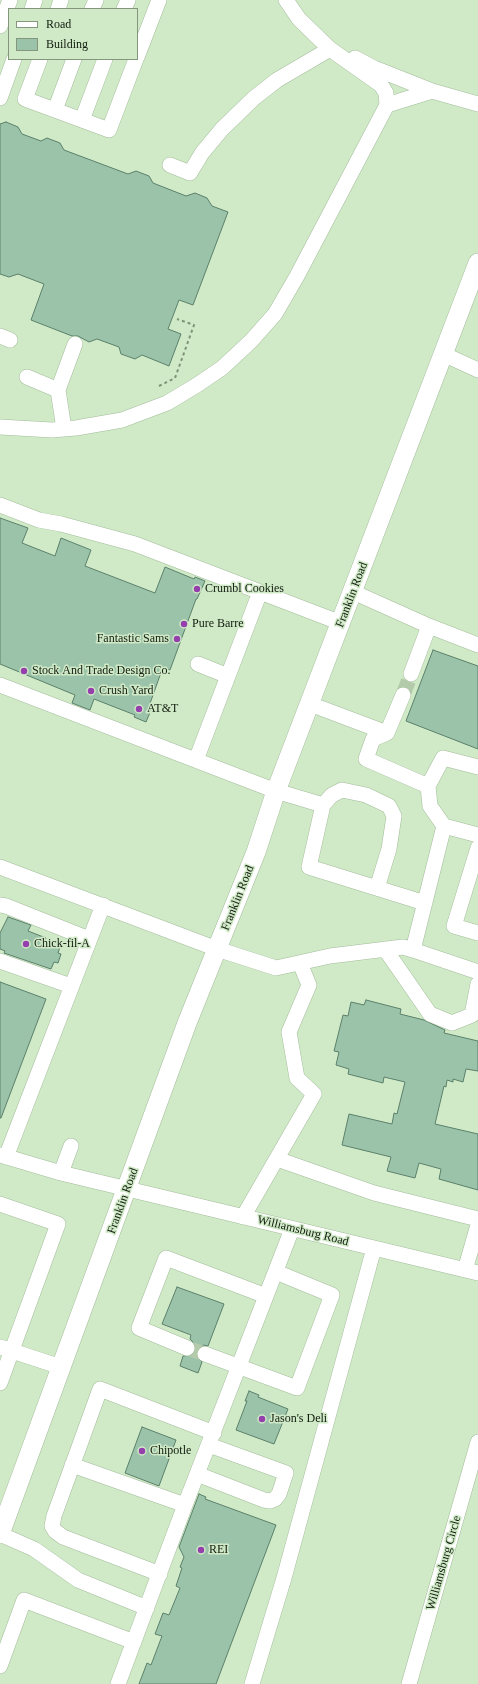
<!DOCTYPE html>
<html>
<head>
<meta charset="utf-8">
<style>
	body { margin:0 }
	#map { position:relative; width:478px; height:1684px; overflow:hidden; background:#d0eac7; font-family:"Times New Roman",serif }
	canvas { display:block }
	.legend { position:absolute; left:8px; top:8px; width:130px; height:52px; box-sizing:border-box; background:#d0eac7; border:1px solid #84977d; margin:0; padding:5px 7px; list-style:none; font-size:12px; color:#111b0e }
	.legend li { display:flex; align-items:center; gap:8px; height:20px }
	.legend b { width:20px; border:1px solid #84977d }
</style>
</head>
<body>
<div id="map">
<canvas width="478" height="1684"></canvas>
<ul class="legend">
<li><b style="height:5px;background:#fff"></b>Road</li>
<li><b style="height:11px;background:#9bc3aa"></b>Building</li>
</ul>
</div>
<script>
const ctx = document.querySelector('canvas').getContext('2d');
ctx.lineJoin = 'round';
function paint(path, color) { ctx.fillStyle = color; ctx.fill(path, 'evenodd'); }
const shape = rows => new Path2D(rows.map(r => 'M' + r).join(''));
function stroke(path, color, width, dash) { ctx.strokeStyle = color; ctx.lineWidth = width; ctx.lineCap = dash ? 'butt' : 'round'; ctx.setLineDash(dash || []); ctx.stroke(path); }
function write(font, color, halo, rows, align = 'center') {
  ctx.font = font + ' "Times New Roman",serif'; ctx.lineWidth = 3; ctx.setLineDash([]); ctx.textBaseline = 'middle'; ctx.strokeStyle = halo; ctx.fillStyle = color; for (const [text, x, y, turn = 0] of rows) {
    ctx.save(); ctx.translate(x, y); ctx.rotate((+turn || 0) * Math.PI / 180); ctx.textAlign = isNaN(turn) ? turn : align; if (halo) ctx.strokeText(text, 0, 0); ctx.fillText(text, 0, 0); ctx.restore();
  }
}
const building = shape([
	[6,122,18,127,22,134,41,141,47,138,60,143,64,150,128,174,136,171,149,176,153,183,186,196,195,193,207,198,212,206,228,212,193,305,179,300,168,329,181,334,169,366,142,355,135,359,121,354,119,347,97,339,89,342,78,336,72,336,31,320,44,284,18,274,9,277,0,274,0,124,6,122],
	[0,518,28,528,22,543,55,556,61,538,91,550,85,566,155,593,165,567,194,579,195,577,205,581,197,599,196,599,170,670,163,667,148,709,151,710,146,722,134,717,135,715,94,699,90,710,72,703,75,695,0,664,0,518],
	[433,650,478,666,478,749,406,721,433,650],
	[8,917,31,925,28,931,46,938,44,942,60,947,58,953,61,954,58,963,54,962,51,969,4,953,5,951,0,949,0,933,8,917],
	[0,982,46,999,1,1118,0,1118,0,982],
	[366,1000,401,1009,400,1014,424,1020,445,1030,444,1033,478,1041,478,1071,466,1069,463,1082,453,1079,453,1082,447,1080,446,1087,444,1086,435,1124,478,1134,478,1190,439,1179,441,1169,419,1163,415,1178,387,1171,391,1157,342,1145,349,1114,392,1124,394,1113,397,1114,405,1082,384,1077,383,1083,348,1074,349,1069,336,1065,339,1052,334,1051,343,1015,348,1016,351,1002,364,1005,366,1000],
	[177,1287,224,1304,208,1346,203,1345,197,1351,196,1356,202,1362,198,1373,180,1366,183,1356,192,1355,195,1351,194,1343,190,1339,191,1335,162,1324,177,1287],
	[249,1391,259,1395,258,1397,288,1409,274,1444,236,1430,247,1401,245,1401,249,1391],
	[142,1427,176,1440,159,1486,125,1473,142,1427],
	[199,1494,206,1497,205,1499,276,1525,216,1684,139,1684,147,1663,151,1665,162,1636,155,1634,163,1613,169,1615,180,1588,176,1586,182,1568,180,1567,184,1557,179,1547,199,1494]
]);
paint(building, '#9bc3aa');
stroke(building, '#5b806a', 1);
stroke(shape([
	[403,695,411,674],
	[187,1348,205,1354]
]), '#b3cbab', 15, [15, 8]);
const minor = shape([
	[32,9,35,0],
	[58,9,61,0],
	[92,9,96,0],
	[124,9,128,0],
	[0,26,10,0],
	[137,57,159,0],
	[355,58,374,68,432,91],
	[40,59,25,99,109,130,136,59],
	[0,98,14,59],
	[387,105,432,91,478,104],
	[55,110,74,59],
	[82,120,105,59],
	[170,165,190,173,202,153,222,129,254,98,277,80,330,49],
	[0,336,10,340],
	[443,354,478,370],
	[27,377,58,390,75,344],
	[58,390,64,429],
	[0,427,52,430,76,428,122,420,167,403,197,385,222,368,251,341,275,314,297,276,387,105,386,93,381,85,330,49,299,19,286,0],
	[0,505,39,520,61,524,135,544,341,623],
	[353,592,429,626,478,645],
	[198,664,228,676],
	[411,674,429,626],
	[0,685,276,791,323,805,309,867,425,903],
	[310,704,387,733,373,739,366,759,428,786,430,806,444,826],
	[387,733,403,695],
	[196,760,260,592],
	[428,786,443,758,478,767],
	[323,805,332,795,342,790,366,795,389,806,394,816,389,849,377,888],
	[478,848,454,926,478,933],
	[0,867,217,949,276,968,330,956,403,947,413,950,444,826,478,835],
	[0,905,6,906,89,939],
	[385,949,430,1014,452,1023,472,1015,478,984],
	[413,950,478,972],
	[0,961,71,986],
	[0,1155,61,1173,478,1273],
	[6,1157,103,905],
	[277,1159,374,1193,478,1219],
	[61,1173,71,1146],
	[0,1204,58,1224,0,1383],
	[243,1217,314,1094,297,1078,289,1032,309,985,300,963],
	[465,1270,478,1225],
	[0,1347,61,1367],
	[187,1348,139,1328,166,1258,266,1296],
	[205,1354,297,1388,332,1295,276,1272],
	[72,1465,185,1505],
	[197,1474,264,1500,270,1501,275,1499,279,1494,286,1473,209,1445],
	[0,1534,34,1549,78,1580,147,1608],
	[160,1574,63,1537,55,1531,52,1526,54,1516,100,1389,214,1433],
	[0,1666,24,1600,134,1642],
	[118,1684,185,1505,292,1229],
	[252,1684,284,1578,374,1248],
	[409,1684,478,1442]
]);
const major = shape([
	[0,1534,187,1023,256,852,276,791,478,263]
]);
stroke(minor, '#a3bc9b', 16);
stroke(major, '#a3bc9b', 20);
stroke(shape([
	[159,386,175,378,194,325,177,319]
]), '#809379', 2, [3, 3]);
stroke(minor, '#fff', 15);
stroke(major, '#fff', 19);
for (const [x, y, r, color] of [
	[197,589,4,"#943fac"],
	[184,624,4,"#943fac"],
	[177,639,4,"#943fac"],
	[24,671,4,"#943fac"],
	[91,691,4,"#943fac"],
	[139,709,4,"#943fac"],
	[26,944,4,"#943fac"],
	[262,1419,4,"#943fac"],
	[142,1451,4,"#943fac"],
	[201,1550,4,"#943fac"]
]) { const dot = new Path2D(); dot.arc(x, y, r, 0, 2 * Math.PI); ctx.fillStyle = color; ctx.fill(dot); stroke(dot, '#d0eac7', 1.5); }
write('12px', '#111b0e', '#d0eac7', [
	["Crumbl Cookies",205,589],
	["Pure Barre",192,624],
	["Fantastic Sams",169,639,"right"],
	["Stock And Trade Design Co.",32,671],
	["Crush Yard",99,691],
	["AT&T",147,709],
	["Chick-fil-A",34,944],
	["Jason's Deli",270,1419],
	["Chipotle",150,1451],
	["REI",209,1550]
], 'left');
write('12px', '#111b0e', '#d0eac7', [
	["Franklin Road",352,595,-69],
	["Franklin Road",238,898,-68],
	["Franklin Road",123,1201,-70],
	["Williamsburg Road",303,1231,14],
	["Williamsburg Circle",444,1563,-74]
]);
</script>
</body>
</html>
